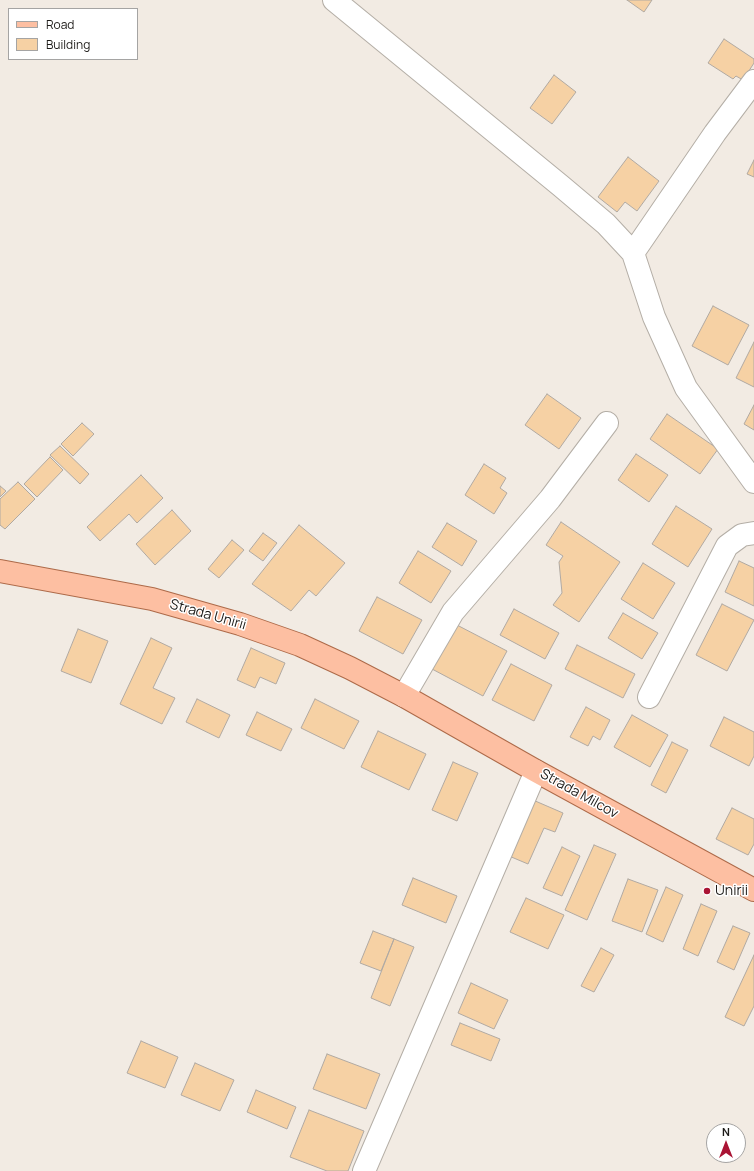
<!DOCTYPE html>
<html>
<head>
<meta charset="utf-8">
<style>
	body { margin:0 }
	#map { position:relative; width:754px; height:1171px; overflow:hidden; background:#f2ebe3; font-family:Manrope,sans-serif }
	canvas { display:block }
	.legend { position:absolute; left:8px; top:8px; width:130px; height:52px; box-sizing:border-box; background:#fff; border:1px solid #a5a4a3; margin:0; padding:5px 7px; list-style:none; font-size:12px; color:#1d1b18 }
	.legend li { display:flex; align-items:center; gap:8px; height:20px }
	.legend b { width:20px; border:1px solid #a5a4a3 }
	.north { position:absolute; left:706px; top:1123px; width:40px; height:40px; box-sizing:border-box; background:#fff; border:1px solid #a5a4a3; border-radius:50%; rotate:0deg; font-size:11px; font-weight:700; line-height:16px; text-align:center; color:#1d1b18 }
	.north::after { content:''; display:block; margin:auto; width:14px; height:18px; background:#aa1434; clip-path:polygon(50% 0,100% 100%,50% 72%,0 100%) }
</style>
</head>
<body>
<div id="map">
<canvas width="754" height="1171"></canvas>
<ul class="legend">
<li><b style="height:5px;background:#fdbfa2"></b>Road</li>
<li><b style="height:11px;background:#f6d1a4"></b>Building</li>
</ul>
<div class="north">N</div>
</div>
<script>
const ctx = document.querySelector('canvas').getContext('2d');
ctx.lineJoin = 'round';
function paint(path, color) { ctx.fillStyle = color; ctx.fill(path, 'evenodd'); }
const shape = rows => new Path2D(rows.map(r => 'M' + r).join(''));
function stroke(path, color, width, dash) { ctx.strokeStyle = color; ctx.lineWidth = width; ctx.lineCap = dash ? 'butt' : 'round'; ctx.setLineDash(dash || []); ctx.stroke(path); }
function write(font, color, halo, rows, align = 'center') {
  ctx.font = font + ' Manrope,sans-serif'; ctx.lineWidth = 3; ctx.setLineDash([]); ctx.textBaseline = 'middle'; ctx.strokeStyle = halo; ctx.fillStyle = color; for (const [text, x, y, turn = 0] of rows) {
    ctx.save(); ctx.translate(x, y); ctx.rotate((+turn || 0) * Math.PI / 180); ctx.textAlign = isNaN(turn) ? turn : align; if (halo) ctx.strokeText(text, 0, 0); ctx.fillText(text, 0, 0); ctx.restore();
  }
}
const building = shape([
	[627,0,652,0,644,12,627,0],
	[724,39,754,59,754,63,743,80,736,76,733,79,708,63,724,39],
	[554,75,576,92,552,124,530,108,554,75],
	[628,157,659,181,637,211,625,202,617,212,598,197,628,157],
	[754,160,754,177,747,174,754,160],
	[713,306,749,325,728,365,692,346,713,306],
	[754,342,754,387,736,378,754,342],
	[547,394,581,418,559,449,525,425,547,394],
	[754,405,754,430,744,424,754,405],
	[667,414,718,449,700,474,650,439,667,414],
	[82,423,94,434,73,456,61,444,82,423],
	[60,446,89,474,80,484,50,455,60,446],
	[636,454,668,475,649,502,618,480,636,454],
	[50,457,63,470,37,497,24,484,50,457],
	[484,464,506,478,500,488,507,493,494,514,465,495,484,464],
	[141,475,163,498,137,523,129,514,100,541,87,527,141,475],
	[18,482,35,499,5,529,0,525,0,499,18,482],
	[0,486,6,491,0,497,0,486],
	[676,506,712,529,688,567,652,544,676,506],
	[172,510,191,531,155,565,136,544,172,510],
	[561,522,620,562,579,622,553,605,562,593,559,562,563,556,546,545,561,522],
	[447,523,477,541,462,566,432,547,447,523],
	[299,525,345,563,316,596,309,590,291,611,252,584,299,525],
	[263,533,277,543,263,561,249,551,263,533],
	[232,540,244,550,219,578,208,569,232,540],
	[418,551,451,571,431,603,399,583,418,551],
	[739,561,754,568,754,606,725,592,739,561],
	[643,563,675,583,653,619,621,599,643,563],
	[377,597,422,620,403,654,359,631,377,597],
	[722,604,754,620,727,671,696,655,722,604],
	[514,609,559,633,545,659,500,635,514,609],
	[623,613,658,633,642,659,608,638,623,613],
	[455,624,507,651,483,696,432,669,455,624],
	[78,629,108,641,91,683,61,671,78,629],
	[151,638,172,648,153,688,175,698,162,724,120,704,151,638],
	[577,645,635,674,623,698,565,669,577,645],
	[251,648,285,663,276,684,260,677,255,688,237,680,251,648],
	[511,664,552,685,534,721,492,700,511,664],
	[197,699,230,715,219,738,186,722,197,699],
	[315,699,359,721,344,749,301,728,315,699],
	[586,707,610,720,600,740,593,736,588,746,570,737,586,707],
	[257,712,292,729,281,751,246,735,257,712],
	[632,715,668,735,650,767,614,747,632,715],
	[724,717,754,732,754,756,749,766,710,746,724,717],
	[378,731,426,754,409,790,361,767,378,731],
	[672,742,688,750,666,793,651,785,672,742],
	[453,762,478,773,457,821,432,810,453,762],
	[533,800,563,813,555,832,544,828,528,864,509,856,533,800],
	[732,808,754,819,754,844,748,855,716,839,732,808],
	[594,845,616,854,587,920,565,910,594,845],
	[562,847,580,856,562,896,543,888,562,847],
	[413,878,457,896,446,923,402,905,413,878],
	[628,879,658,890,642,932,612,921,628,879],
	[666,887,683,895,663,942,646,934,666,887],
	[526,898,564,915,548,949,510,932,526,898],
	[701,904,717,911,698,956,683,949,701,904],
	[733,926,750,933,734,970,717,962,733,926],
	[373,931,394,939,381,971,360,963,373,931],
	[394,939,414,947,390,1006,371,998,394,939],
	[601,948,614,955,594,992,581,986,601,948],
	[754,955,754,1006,744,1026,725,1017,754,955],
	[471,983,508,1000,494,1029,458,1013,471,983],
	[460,1023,500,1039,491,1061,451,1045,460,1023],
	[141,1041,178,1057,165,1088,127,1073,141,1041],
	[327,1054,380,1074,366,1109,313,1089,327,1054],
	[195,1063,234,1080,220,1111,181,1095,195,1063],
	[256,1090,296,1107,287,1129,247,1112,256,1090],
	[309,1110,364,1131,348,1171,327,1171,290,1157,309,1110]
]);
paint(building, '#f6d1a4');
stroke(building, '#b0a9a2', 1);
const minor = shape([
	[334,0,561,186,606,224,633,253,654,317,686,388,754,482],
	[633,253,715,133,754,81],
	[404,696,453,612,550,499,607,423],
	[649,697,727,546,742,535,754,533],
	[364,1171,536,771]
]);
const major = shape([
	[0,571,152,599,240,624,300,645,350,668,404,696,536,771,754,890]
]);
stroke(minor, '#b4aea6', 24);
stroke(major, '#ad6a49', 24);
stroke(minor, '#fff', 22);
stroke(major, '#fdbfa2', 22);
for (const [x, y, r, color] of [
	[707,891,4,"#aa1434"]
]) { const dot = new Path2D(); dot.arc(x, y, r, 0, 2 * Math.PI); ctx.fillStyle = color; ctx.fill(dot); stroke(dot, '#fff', 1.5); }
write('14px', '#1d1b18', '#fff', [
	["Strada Unirii",208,615,16],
	["Strada Milcov",579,794,29]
]);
write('14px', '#1d1b18', '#fff', [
	["Unirii",715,891]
], 'left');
</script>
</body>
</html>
